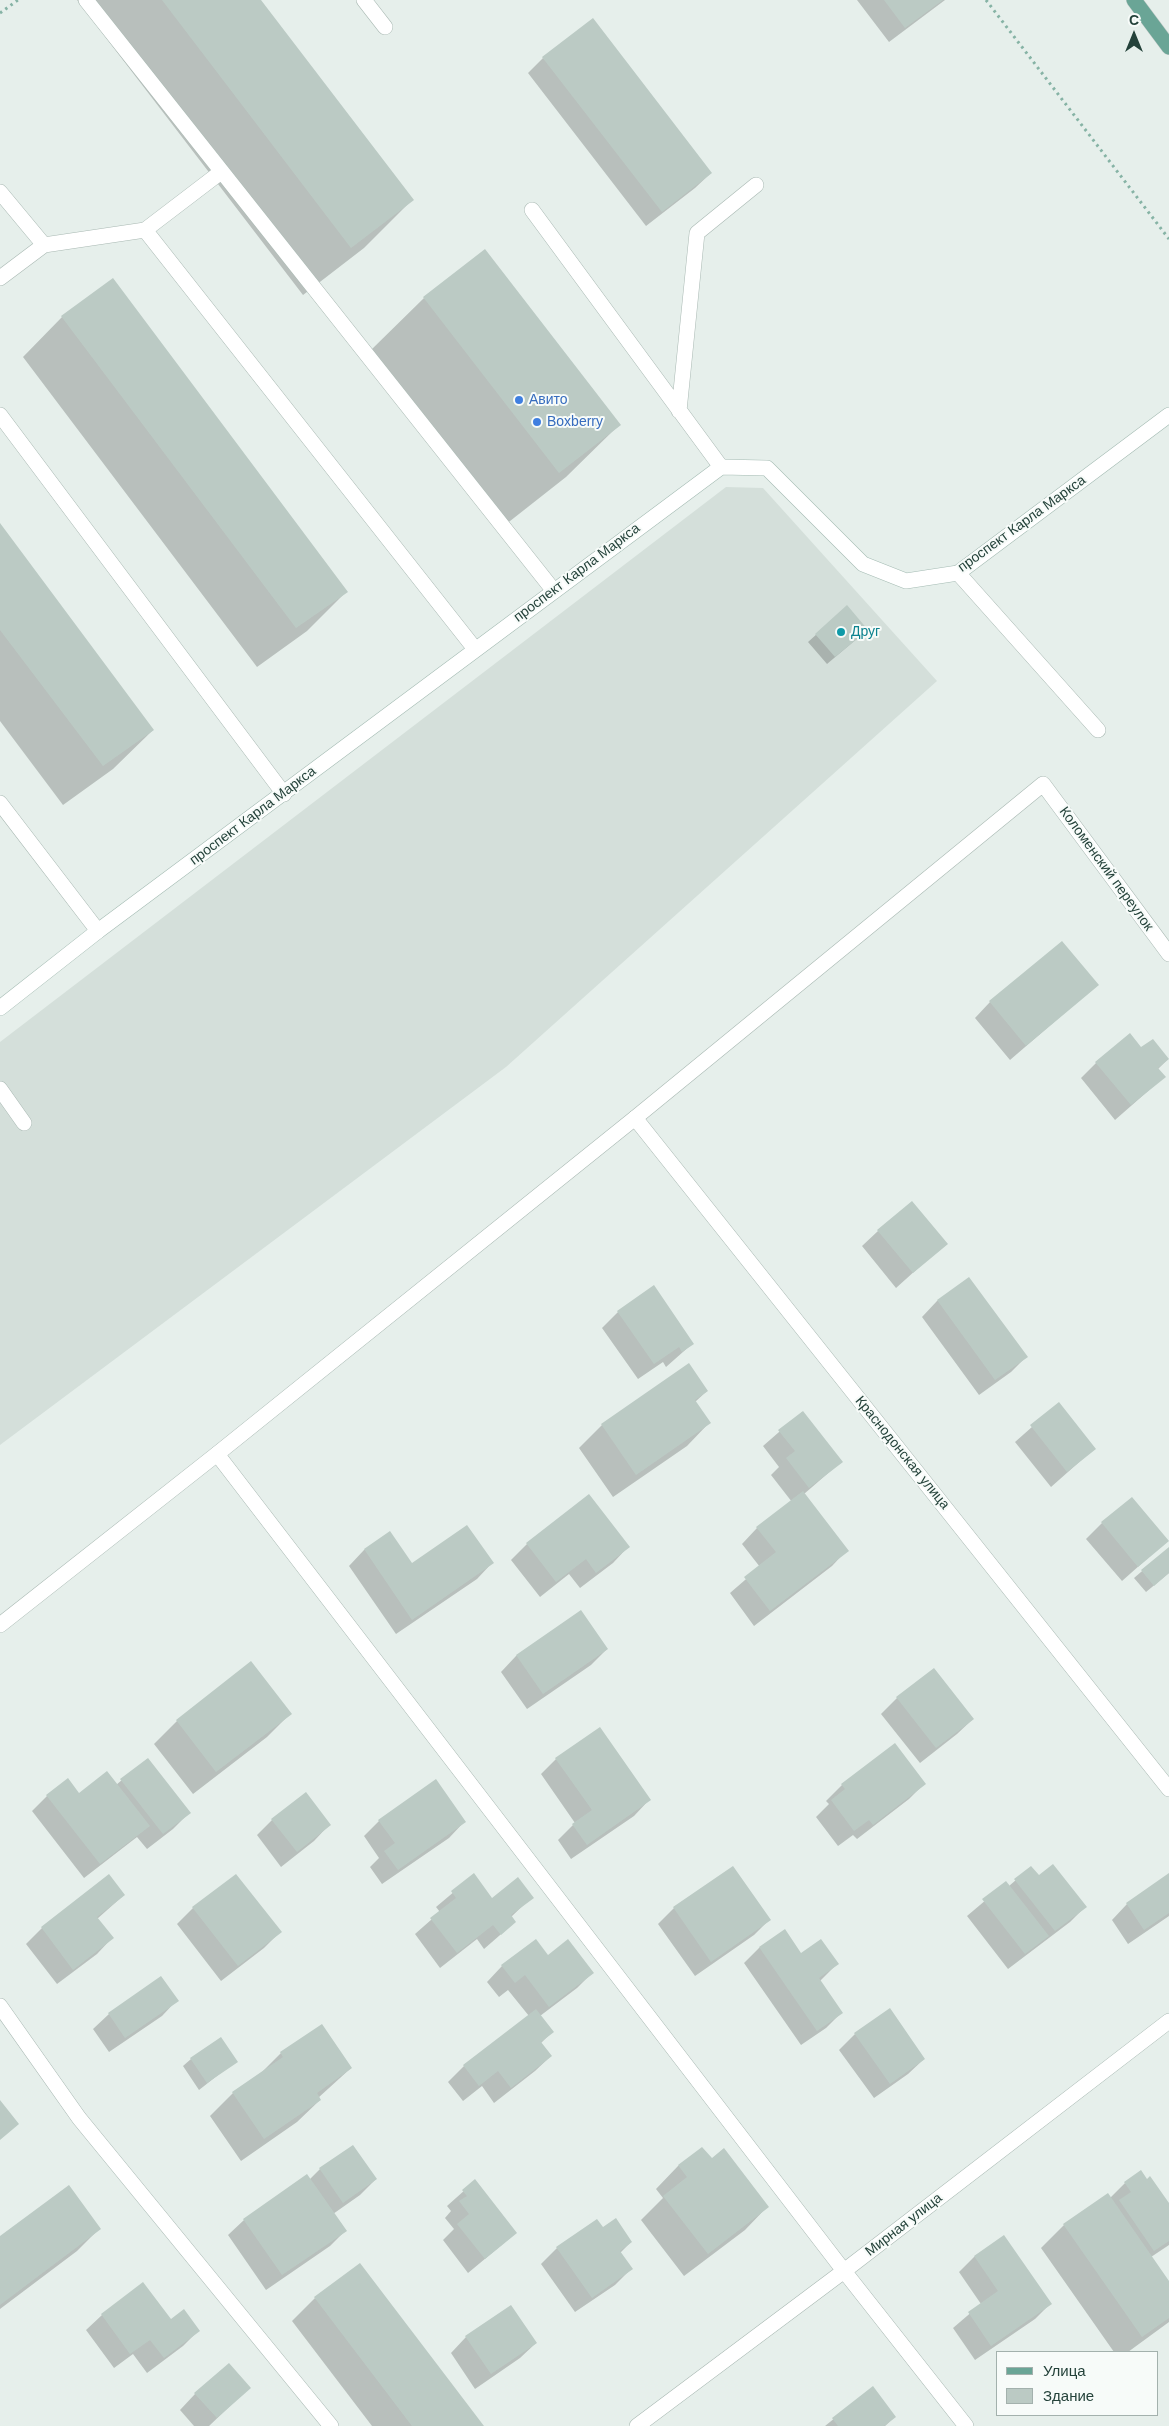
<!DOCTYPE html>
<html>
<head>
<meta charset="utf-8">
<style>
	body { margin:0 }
	#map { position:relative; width:1169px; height:2426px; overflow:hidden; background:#e6efeb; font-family:Helvetica,sans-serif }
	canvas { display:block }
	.legend { position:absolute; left:996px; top:2351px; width:162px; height:65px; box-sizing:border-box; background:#f7fbf9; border:1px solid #a3b1ad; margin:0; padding:6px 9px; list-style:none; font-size:15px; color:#24423a }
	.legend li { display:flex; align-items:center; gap:10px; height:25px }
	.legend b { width:25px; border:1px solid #a3b1ad }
	.north { position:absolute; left:1109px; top:10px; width:50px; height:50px; -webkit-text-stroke:4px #f7fbf9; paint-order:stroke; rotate:0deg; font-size:14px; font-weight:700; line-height:20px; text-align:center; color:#24423a }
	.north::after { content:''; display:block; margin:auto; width:18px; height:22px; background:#24423a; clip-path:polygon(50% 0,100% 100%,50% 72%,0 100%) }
</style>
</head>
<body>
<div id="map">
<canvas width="1169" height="2426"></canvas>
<ul class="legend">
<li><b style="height:6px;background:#6aa596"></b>Улица</li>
<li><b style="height:14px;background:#bbcac4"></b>Здание</li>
</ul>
<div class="north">С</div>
</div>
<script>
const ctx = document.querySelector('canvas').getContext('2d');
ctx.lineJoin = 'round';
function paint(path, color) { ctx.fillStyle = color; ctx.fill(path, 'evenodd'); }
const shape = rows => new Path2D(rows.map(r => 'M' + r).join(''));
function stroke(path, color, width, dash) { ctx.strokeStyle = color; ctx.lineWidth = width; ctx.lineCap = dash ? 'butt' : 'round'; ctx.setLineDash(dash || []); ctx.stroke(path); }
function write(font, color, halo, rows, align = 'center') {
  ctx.font = font + ' Helvetica,sans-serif'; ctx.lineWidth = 4; ctx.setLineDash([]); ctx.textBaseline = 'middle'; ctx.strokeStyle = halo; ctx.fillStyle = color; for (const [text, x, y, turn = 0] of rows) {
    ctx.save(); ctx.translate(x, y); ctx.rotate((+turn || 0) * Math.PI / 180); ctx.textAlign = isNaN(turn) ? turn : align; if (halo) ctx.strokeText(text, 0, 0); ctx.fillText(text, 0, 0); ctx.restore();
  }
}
paint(shape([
	[726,487,763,488,937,681,506,1067,0,1445,0,1042]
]), '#d4dfda');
paint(shape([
	[77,0,259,0,412,200,364,248,303,295],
	[857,0,945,0,889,42],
	[543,58,711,173,695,188,646,226,528,73],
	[113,279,346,592,307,631,257,667,23,357,62,317],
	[424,298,619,425,566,477,505,525,371,350],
	[0,525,153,730,113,769,63,805,0,721],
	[847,607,859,637,827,664,808,642],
	[1097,985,1010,1060,975,1018,990,1002],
	[1168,1059,1158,1069,1164,1077,1115,1120,1081,1078,1096,1063],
	[878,1231,946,1243,896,1288,862,1246],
	[969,1279,1026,1357,1011,1372,979,1395,922,1317,937,1301],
	[653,1287,692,1344,666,1367,663,1362,638,1379,602,1328,618,1312],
	[688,1365,707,1391,695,1402,709,1423,687,1446,613,1497,579,1448,602,1425],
	[1058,1404,1094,1449,1051,1487,1015,1442],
	[802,1412,841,1462,804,1494,847,1550,832,1566,754,1626,730,1593,760,1567,742,1544,757,1528,792,1502,771,1475,779,1467,763,1446],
	[1102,1523,1167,1541,1122,1581,1086,1539],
	[389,1533,411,1565,492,1563,477,1579,396,1634,349,1566,364,1550],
	[527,1544,628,1547,613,1563,580,1588,569,1574,540,1597,511,1560],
	[1169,1548,1169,1573,1146,1592,1134,1578],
	[581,1612,607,1649,591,1665,527,1709,501,1672,516,1656],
	[251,1663,290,1714,267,1737,193,1794,154,1744,177,1721],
	[934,1669,973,1719,957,1734,920,1763,881,1714,897,1698],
	[147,1759,189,1813,173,1829,147,1849,137,1837,84,1878,32,1811,47,1796,79,1795,116,1785],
	[556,1759,649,1800,634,1816,571,1859,558,1840,575,1823,541,1774],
	[925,1783,909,1799,857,1839,853,1835,838,1846,816,1817,829,1804,826,1801,842,1785],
	[272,1820,329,1825,314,1841,281,1867,257,1835],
	[379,1821,464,1822,449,1838,382,1884,370,1867,379,1858,364,1836],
	[733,1867,769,1920,754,1935,695,1976,658,1924,674,1908],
	[1031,1867,1038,1877,1085,1907,1070,1922,1008,1969,967,1916,1006,1883,1009,1886],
	[236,1875,280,1932,264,1948,221,1981,177,1924,193,1908],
	[474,1875,492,1899,532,1897,511,1917,515,1922,484,1949,477,1939,440,1968,415,1934,440,1912,436,1907],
	[1169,1875,1169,1916,1128,1944,1112,1920,1127,1904],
	[109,1876,124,1895,97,1919,112,1938,97,1954,57,1984,26,1944,42,1928],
	[784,1931,801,1955,837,1964,820,1981,841,2013,826,2028,801,2045,744,1963,759,1948],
	[548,1957,592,1973,577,1988,540,2016,552,2032,541,2043,551,2056,535,2071,494,2103,482,2086,463,2101,448,2082,464,2066,529,2016,508,1990,499,1997,487,1982,502,1966],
	[161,1978,177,2000,162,2016,109,2052,93,2029,109,2014],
	[855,2034,924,2059,908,2074,874,2098,839,2050],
	[281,2053,351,2068,318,2098,320,2100,297,2122,241,2161,210,2116,233,2093,260,2074],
	[191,2059,236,2061,199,2090,183,2066],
	[353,2146,376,2179,360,2195,333,2214,345,2231,330,2246,266,2290,228,2235,244,2220,309,2180,320,2169],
	[702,2148,711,2160,767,2207,745,2230,684,2276,641,2220,663,2198,656,2189,678,2166],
	[475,2181,516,2233,468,2273,443,2240,454,2229,445,2218,451,2211,447,2206],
	[1125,2183,1169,2205,1169,2245,1151,2257,1169,2283,1169,2322,1128,2352,1114,2352,1041,2248,1064,2225,1110,2198],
	[100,2228,77,2251,0,2309,0,2238],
	[602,2228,631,2242,620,2253,631,2269,615,2285,575,2312,541,2264,557,2248],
	[1004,2237,1050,2304,1035,2319,975,2360,953,2328,981,2304,959,2272,974,2257],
	[315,2298,482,2426,372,2426,292,2321],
	[102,2315,171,2321,198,2331,183,2346,147,2373,133,2354,114,2368,86,2330],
	[466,2337,536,2343,520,2358,475,2389,451,2353],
	[249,2388,209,2426,194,2426,180,2410,195,2394],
	[872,2388,895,2417,885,2426,825,2426]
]), '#0003');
paint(shape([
	[162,0,261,0,414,200,351,248],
	[884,0,943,0,905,28],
	[593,18,712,173,662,212,542,57],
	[485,249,621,425,559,473,423,297],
	[113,278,348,592,296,628,61,316],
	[0,523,154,730,103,766,0,630],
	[847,605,868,630,835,657,815,634],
	[1062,941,1099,985,1026,1046,989,1001],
	[1130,1033,1141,1047,1153,1039,1169,1059,1158,1068,1166,1077,1131,1105,1095,1062],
	[912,1201,948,1244,913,1273,877,1230],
	[969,1277,1028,1357,995,1380,937,1300],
	[654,1285,694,1344,682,1352,679,1347,654,1364,617,1311],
	[689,1363,708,1391,695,1400,711,1423,636,1475,601,1424],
	[1059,1402,1096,1449,1067,1472,1030,1425],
	[803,1411,843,1462,809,1488,786,1458,795,1451,778,1430],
	[803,1491,849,1551,770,1611,744,1577,776,1552,756,1527],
	[589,1494,630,1547,596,1573,586,1559,556,1582,526,1543],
	[1132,1497,1169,1541,1138,1567,1101,1522],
	[467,1525,494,1563,412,1620,364,1549,390,1531,412,1563],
	[1169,1547,1169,1573,1154,1586,1141,1570],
	[581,1610,608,1649,543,1694,516,1655],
	[251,1661,292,1714,216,1772,176,1720],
	[934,1668,974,1719,936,1748,896,1697],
	[600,1727,651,1800,587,1845,572,1824,592,1810,555,1758],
	[895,1743,926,1784,873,1825,869,1820,854,1831,831,1800,845,1789,841,1784],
	[148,1758,191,1813,163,1834,120,1779],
	[107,1771,150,1826,100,1864,46,1795,68,1778,79,1793],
	[436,1779,466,1822,398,1870,384,1851,395,1843,378,1820],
	[306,1792,331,1825,297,1852,271,1819],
	[1053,1864,1087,1907,1055,1931,1014,1879,1031,1866,1039,1875],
	[733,1866,771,1920,711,1962,673,1907],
	[474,1873,492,1898,518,1877,534,1898,511,1915,516,1922,501,1935,493,1925,457,1953,430,1918,456,1898,451,1891],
	[1169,1873,1169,1913,1144,1930,1126,1903],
	[109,1874,125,1895,97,1917,114,1938,73,1970,41,1927],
	[236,1874,282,1932,238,1966,192,1907],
	[1006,1881,1049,1936,1025,1954,982,1899],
	[785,1929,801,1953,821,1939,839,1964,819,1978,843,2013,817,2031,759,1947],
	[536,1939,548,1955,568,1939,594,1973,549,2007,525,1975,515,1983,501,1965],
	[161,1976,179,2001,125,2038,108,2013],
	[890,2008,925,2059,890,2084,854,2033],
	[536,2009,554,2032,541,2042,552,2056,511,2088,498,2071,479,2086,463,2065],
	[322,2024,352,2068,317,2093,321,2100,264,2139,232,2092,283,2057,280,2052],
	[221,2037,238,2062,207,2083,190,2058],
	[0,2100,19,2124,0,2140],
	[353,2145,377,2179,343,2203,319,2168],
	[702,2147,712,2158,724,2148,769,2207,708,2254,663,2196,687,2177,678,2165],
	[1141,2170,1147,2179,1150,2176,1169,2203,1169,2241,1154,2251,1119,2200,1131,2192,1124,2182],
	[307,2174,347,2231,282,2275,243,2219],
	[475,2179,517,2233,485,2259,457,2224,469,2214,459,2201,467,2196,462,2190],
	[69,2185,101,2229,0,2305,0,2236],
	[1108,2193,1169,2281,1169,2318,1142,2337,1063,2224],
	[616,2218,632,2242,620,2251,633,2269,592,2298,556,2247,597,2219,603,2227],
	[1004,2235,1052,2304,991,2346,968,2312,998,2291,974,2256],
	[360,2263,484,2426,412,2426,314,2297],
	[143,2282,171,2319,184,2309,200,2331,164,2358,150,2340,130,2354,101,2314],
	[511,2305,537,2343,491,2374,465,2336],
	[229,2363,251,2388,217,2418,194,2393],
	[873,2386,896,2417,884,2426,838,2426,832,2418]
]), '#bbcac4');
const lane = shape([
	[86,0,554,591],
	[364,0,385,27],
	[0,192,44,245],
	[532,210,721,467],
	[145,230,475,649],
	[0,278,44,245,145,230,221,172],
	[679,411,697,233,756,185],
	[0,415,284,794],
	[958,573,1098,730],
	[0,803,98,931],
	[0,1089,24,1123],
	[0,1625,217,1454,635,1118,1043,784,1169,954]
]);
const street = shape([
	[635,1118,1169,1789],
	[217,1454,844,2271,966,2426],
	[0,2006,79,2118,331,2426],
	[637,2426,844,2271,1169,2021]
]);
const secondary = shape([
	[0,1008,98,931,721,467,767,468,863,564,906,581,958,573,1169,415]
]);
const primary = shape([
	[1134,0,1169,47]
]);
stroke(lane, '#a8b8b2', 16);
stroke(street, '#a8b8b2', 16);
stroke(secondary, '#a4bbb3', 16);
stroke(primary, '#c2cac8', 16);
stroke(shape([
	[986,0,1169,239],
	[0,13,18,0]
]), '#86b3a5', 3, [2.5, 4]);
stroke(lane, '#fff', 15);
stroke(street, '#fff', 15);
stroke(secondary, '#fff', 15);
stroke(primary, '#6aa596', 15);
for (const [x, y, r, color] of [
	[519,400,5,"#3f7fe0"],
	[537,422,5,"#3f7fe0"],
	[841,632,5,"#0f9aa8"]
]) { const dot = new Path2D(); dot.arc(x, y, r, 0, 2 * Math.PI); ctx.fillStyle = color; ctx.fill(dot); stroke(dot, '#f7fbf9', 2); }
write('14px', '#366cbe', '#f7fbf9', [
	["Авито",529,400],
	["Boxberry",547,422]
], 'left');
write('14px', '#24423a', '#f7fbf9', [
	["проспект Карла Маркса",1022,524,-36],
	["проспект Карла Маркса",577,573,-37],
	["проспект Карла Маркса",253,816,-37],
	["Коломенский переулок",1106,869,54],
	["Краснодонская улица",902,1453,51],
	["Мирная улица",904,2225,-38]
]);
write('14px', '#0d838f', '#f7fbf9', [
	["Друг",851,632]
], 'left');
</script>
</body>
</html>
